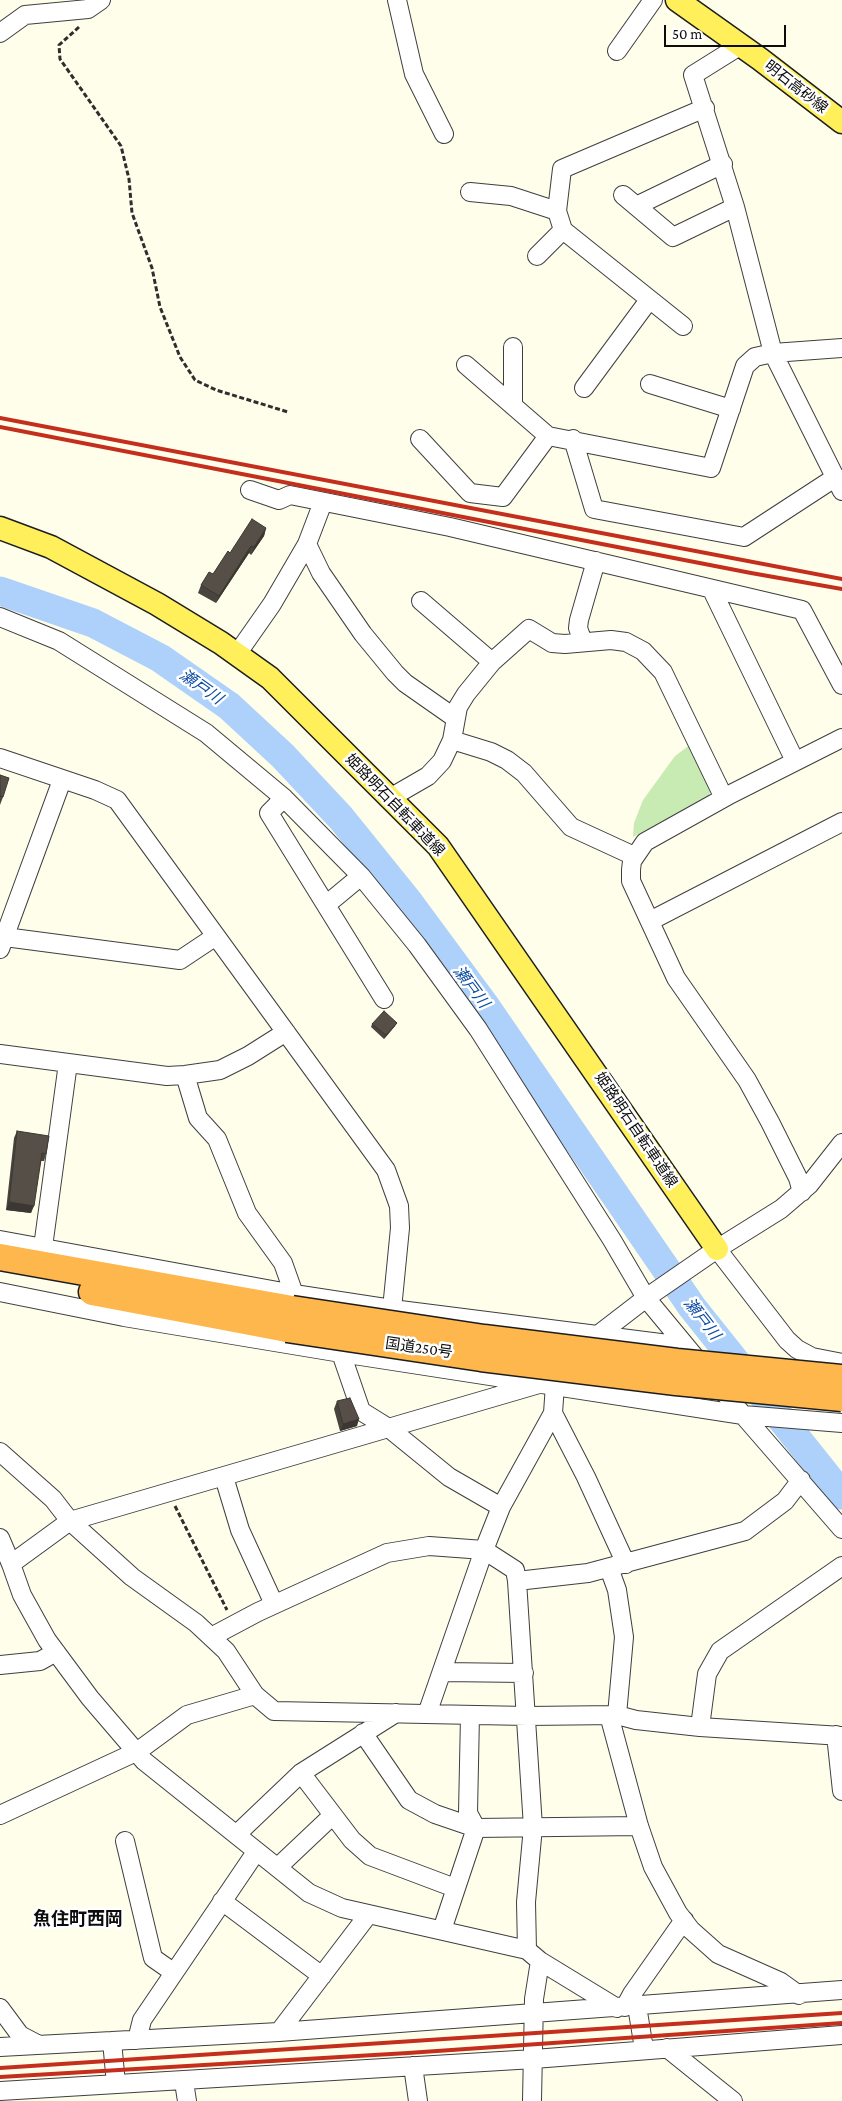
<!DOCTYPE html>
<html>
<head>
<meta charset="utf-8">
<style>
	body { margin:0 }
	#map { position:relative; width:842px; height:2101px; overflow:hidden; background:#fffeeb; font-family:"Crimson Pro",serif }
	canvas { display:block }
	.scale { position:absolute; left:664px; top:25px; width:122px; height:22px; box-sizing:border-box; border:2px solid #0c0c0c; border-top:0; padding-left:6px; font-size:15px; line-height:18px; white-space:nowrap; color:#0c0c0c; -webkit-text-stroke:4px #fff; paint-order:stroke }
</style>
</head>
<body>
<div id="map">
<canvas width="842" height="2101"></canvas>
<div class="scale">50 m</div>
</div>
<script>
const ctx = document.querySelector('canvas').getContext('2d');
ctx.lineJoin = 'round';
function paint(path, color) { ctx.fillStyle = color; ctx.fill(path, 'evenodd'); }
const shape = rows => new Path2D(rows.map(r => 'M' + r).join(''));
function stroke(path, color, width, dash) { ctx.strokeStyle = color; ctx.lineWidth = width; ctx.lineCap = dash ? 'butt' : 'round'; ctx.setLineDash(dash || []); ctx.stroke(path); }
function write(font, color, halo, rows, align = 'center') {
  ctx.font = font + ' "Crimson Pro","Noto Sans JP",serif'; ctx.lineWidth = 5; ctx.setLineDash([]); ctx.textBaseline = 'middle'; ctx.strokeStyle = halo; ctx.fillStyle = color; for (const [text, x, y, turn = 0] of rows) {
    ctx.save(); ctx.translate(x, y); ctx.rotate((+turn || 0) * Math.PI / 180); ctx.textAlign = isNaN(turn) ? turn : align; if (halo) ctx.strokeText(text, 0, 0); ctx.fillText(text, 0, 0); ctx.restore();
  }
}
paint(shape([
	[691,744,712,787,708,798,633,837,634,823,643,800,675,756]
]), '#c8ebb3');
stroke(shape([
	[0,591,93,623,160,658,229,706,283,756,341,818,408,901,484,1004,692,1307,842,1495]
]), '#add1fa', 29);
const minor = shape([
	[397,0,414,74,444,134],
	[0,33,25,15,88,9,101,0],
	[741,45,693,75,735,207,773,353,842,491],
	[617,51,653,0],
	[470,192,511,196,557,211],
	[623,195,673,237,735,207],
	[636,206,723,164],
	[537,256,563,230],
	[683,326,563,230,557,211,562,169,705,108],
	[466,365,548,436,711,468,745,366,755,357,773,353,842,348],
	[650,384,731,409],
	[584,388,649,300],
	[513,406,513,347],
	[420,439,470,493,503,497,548,436],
	[573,439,594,509,744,537,836,477],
	[250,490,279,500,290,495,450,527,802,610,842,685],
	[307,544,321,573,363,634,395,673,405,683,455,718],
	[712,590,795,761],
	[421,601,492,662],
	[0,617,59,641,206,733,284,798,361,876,417,945,478,1029,612,1240,646,1298,743,1415,842,1529],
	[583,642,578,628,579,620,596,561],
	[237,654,272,604,307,544,323,502],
	[452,740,491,752,507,760,524,773,571,827,634,856],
	[0,758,95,790,117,800,386,1170,399,1206,400,1228,392,1309],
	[284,798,269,813,384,999],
	[390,798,428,776,442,761,452,740,458,707,466,694,492,662,529,629,552,643,565,644,611,640,626,642,643,651,663,672,724,798],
	[326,905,361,876],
	[650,921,842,822],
	[5,937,180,960,216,936],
	[0,949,62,780],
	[0,1054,167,1076,185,1075,220,1070,248,1056,286,1032],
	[185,1075,198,1118,217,1139,247,1213,283,1263,294,1294,300,1301],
	[802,1192,798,1178,770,1122,747,1080,676,978,631,881,631,870,632,861,645,842,731,794,842,738],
	[0,1240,294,1294,392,1309,684,1346],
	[43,1247,68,1063],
	[717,1249,787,1340,797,1349,812,1357,842,1363],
	[0,1292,124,1317,341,1353,743,1415,842,1423],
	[335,1345,341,1353,361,1411,390,1429,449,1477,501,1507],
	[553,1413,586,1477,626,1564],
	[0,1452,53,1499,70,1521,132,1577,196,1623,226,1651,255,1695,274,1711,527,1716,617,1715,636,1720,700,1727,842,1736],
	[224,1477,240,1530,274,1604],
	[0,1538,11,1564],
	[609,1568,617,1590,624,1637,617,1715],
	[517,1581,588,1573,745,1531,785,1501,801,1480],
	[211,1637,258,1612,387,1553,429,1546,484,1550,427,1714],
	[0,1665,40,1661,56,1652],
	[443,1672,524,1673],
	[609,1715,639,1826,653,1867,678,1913,691,1930,718,1954,781,1982,799,1995],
	[700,1727,707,1674,720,1651,842,1566],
	[363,1733,409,1800,435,1814,476,1828,639,1826],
	[836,1735,842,1791],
	[301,1773,352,1840,370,1856,455,1888],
	[0,1815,138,1751,187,1715,255,1695],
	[237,1834,301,1773,396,1713],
	[125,1841,153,1958,173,1972],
	[278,1867,333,1815],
	[222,1901,322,1976],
	[442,1930,476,1828,468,1813,470,1715],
	[527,1950,526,1902,533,1827,517,1581,515,1570,484,1550,501,1507,553,1413,555,1385],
	[637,2006,644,2049],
	[625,2007,632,1994,684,1920],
	[0,2008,20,2035,39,2045],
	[617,2008,540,1961,527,1950,342,1908,309,1893,144,1761,90,1698,47,1640,22,1595,11,1564,70,1521,539,1384,546,1375,646,1298,717,1249,781,1209,809,1185,842,1143],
	[279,2032,368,1915],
	[137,2040,142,2020,256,1852],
	[112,2041,116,2084],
	[0,2047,279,2032,842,1990],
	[667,2048,733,2101],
	[413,2066,418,2101],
	[184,2082,187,2101],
	[0,2091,534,2059,842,2035],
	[532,2101,534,1999,540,1961]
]);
const major = shape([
	[677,0,760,59,842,122],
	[0,528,51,547,157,604,221,643,270,678,438,846,717,1249]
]);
const highway = shape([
	[0,1257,292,1309],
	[92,1292,287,1329]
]);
stroke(minor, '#3f3f3f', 20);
stroke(major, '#1d1d1d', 25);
stroke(highway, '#1d1d1d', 29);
stroke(shape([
	[79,27,59,45,60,59,121,146,129,179,132,213,152,268,160,307,180,357,195,380,216,390,288,412],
	[175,1506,227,1610]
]), '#2e2e2e', 3, [5, 2.5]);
stroke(minor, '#fff', 18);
stroke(major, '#fff05b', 22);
stroke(highway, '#fdb74c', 26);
stroke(shape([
	[0,418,842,579],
	[0,427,751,573,842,589],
	[0,2068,842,2013],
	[0,2077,408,2053,842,2023]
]), '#c42e1d', 4);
const highwayBridge = shape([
	[292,1309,484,1338,677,1362,842,1378],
	[287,1329,481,1358,676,1382,842,1398]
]);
stroke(highwayBridge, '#1d1d1d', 29, []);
stroke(highwayBridge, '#fdb74c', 26);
paint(shape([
	[266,528,264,536,251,555,249,553,216,603,198,593,201,585,213,574,230,553],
	[0,775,3,797,0,805],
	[372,1024,395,1026,384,1039,371,1027],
	[17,1131,46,1154,44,1161,41,1161,31,1213,6,1210,14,1138],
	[337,1401,357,1426,340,1431,334,1409]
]), '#49443e');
paint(shape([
	[266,528,264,536,251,555,254,547],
	[251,546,249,553,216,603,219,596],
	[397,1023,395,1026,384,1039,386,1035],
	[9,1202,34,1206,31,1213,6,1210],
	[359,1419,357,1426,340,1431,343,1424]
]), '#3c3732');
const building = shape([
	[252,519,266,528,254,547,251,546,219,596,201,585,209,572,213,574,228,551,230,553,252,519],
	[0,775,9,778,3,797,0,796,0,775],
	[384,1011,397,1023,386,1035,372,1024,384,1011],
	[17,1131,49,1136,46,1154,42,1153,34,1206,9,1202,17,1131],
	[350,1398,359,1419,343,1424,337,1401,350,1398]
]);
paint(building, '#554f48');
stroke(building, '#3c3732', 1);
write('15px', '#0c0c0c', '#fff', [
	["明石高砂線",796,87,38],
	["姫路明石自転車道線",395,805,46],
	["姫路明石自転車道線",636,1130,56],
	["国道250号",419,1348,8]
]);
write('italic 16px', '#0f4da4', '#fff', [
	["瀬戸川",201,687,35],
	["瀬戸川",471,987,53],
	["瀬戸川",702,1319,52]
]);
write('bold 18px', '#0c0c0c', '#fff', [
	["魚住町西岡",78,1919]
]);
</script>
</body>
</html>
